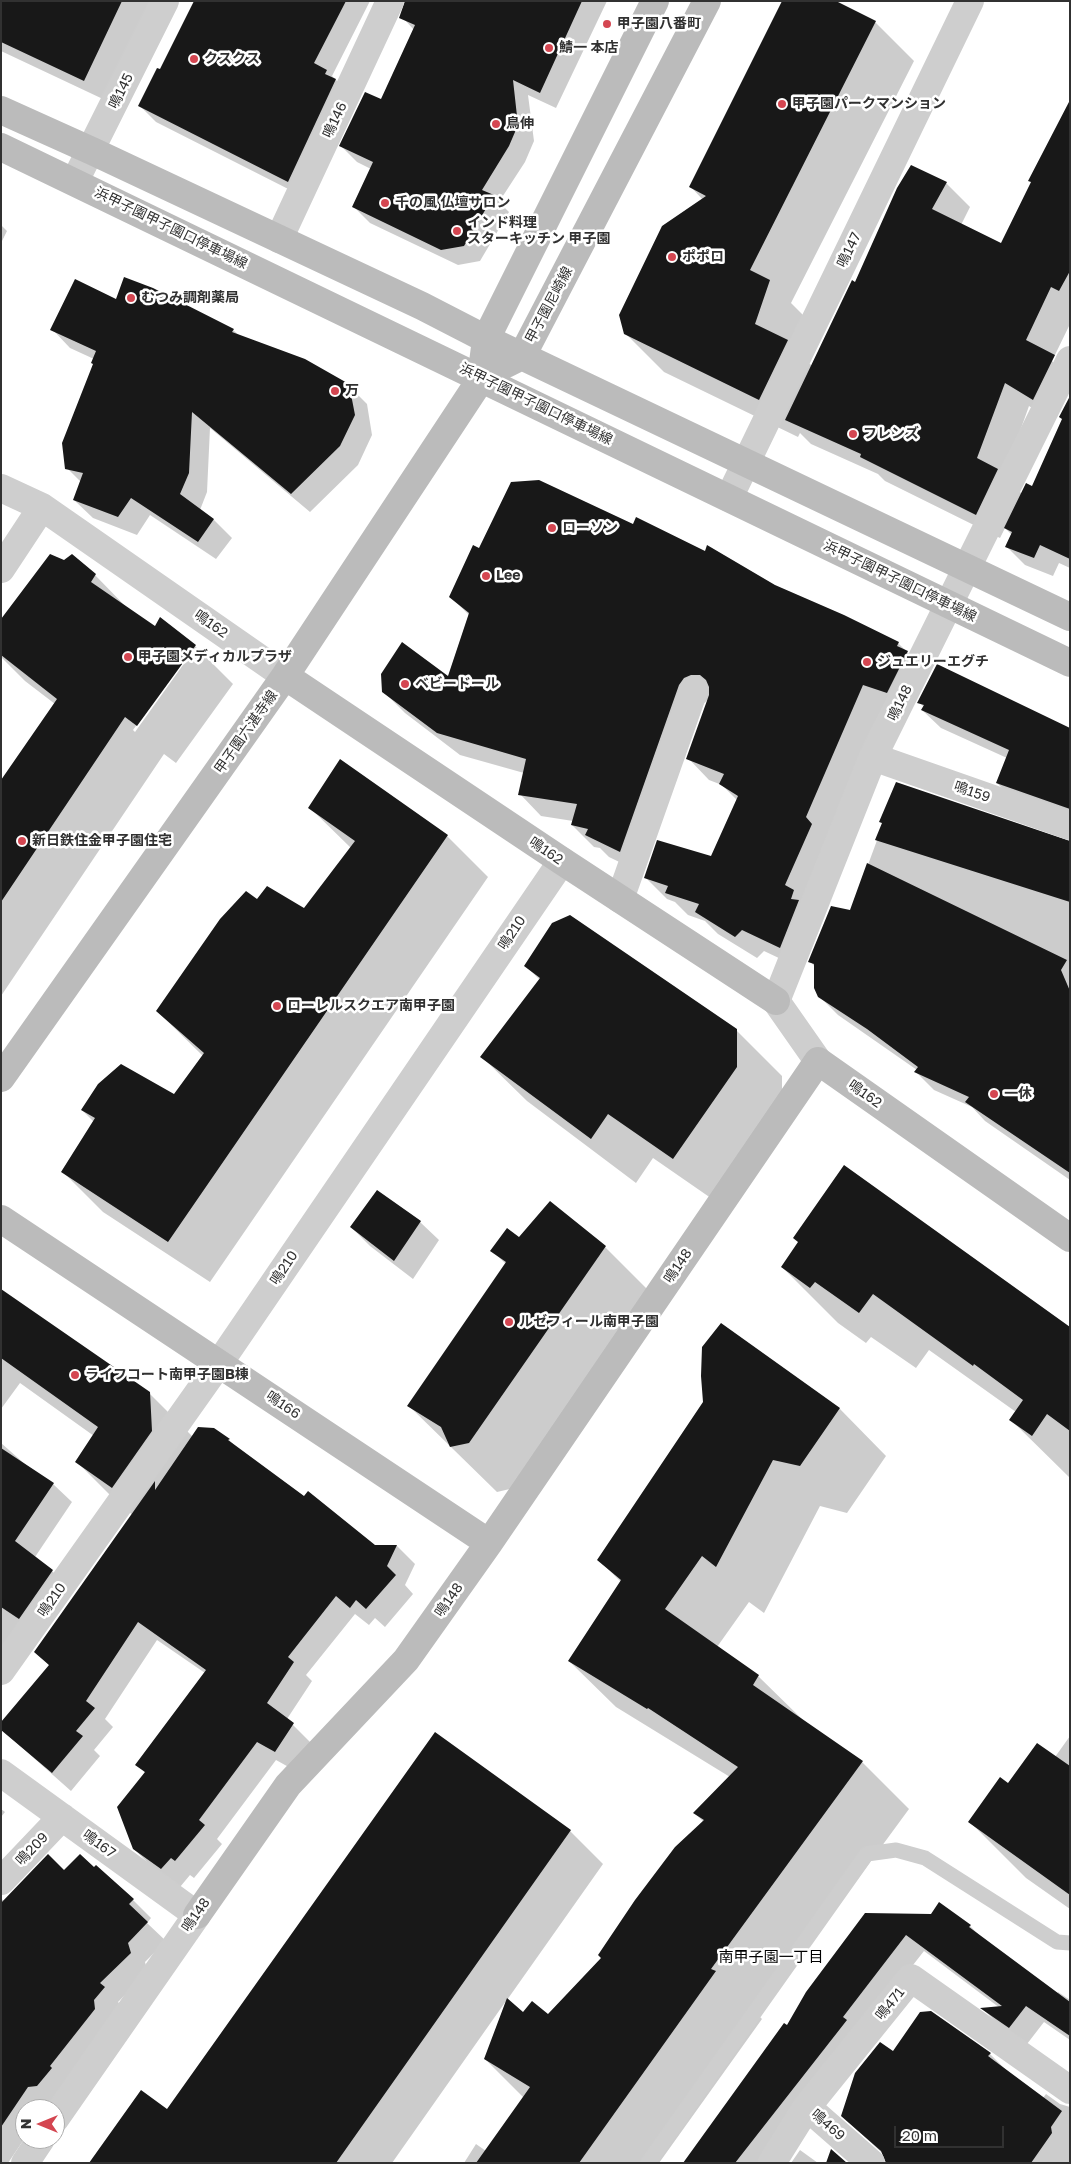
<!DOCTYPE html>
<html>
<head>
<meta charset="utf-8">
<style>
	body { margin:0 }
	#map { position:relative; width:1071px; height:2164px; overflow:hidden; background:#fff; font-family:"Golos Text",sans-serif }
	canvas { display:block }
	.frame { position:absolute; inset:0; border:2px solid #313131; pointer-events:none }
	.north { position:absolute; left:15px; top:2099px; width:50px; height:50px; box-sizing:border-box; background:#fff; border:1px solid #adadad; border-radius:50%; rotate:270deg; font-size:14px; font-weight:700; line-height:20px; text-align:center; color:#313131 }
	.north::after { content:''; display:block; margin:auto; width:18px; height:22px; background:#d44651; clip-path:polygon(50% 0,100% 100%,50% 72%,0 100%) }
	.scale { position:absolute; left:894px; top:2126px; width:110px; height:22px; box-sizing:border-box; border:2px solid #313131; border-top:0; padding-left:6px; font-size:15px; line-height:18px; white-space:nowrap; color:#313131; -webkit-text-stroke:4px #fff; paint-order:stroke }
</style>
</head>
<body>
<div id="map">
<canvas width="1071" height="2164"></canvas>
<div class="frame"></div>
<div class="north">N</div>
<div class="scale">20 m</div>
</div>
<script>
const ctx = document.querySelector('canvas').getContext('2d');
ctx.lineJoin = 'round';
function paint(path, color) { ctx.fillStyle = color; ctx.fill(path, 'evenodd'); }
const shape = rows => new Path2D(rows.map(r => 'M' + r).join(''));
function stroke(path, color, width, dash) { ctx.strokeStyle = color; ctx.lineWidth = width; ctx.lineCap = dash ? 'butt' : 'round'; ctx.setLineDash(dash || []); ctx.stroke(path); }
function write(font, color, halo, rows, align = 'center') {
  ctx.font = font + ' "Golos Text","Noto Sans JP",sans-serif'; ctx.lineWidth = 5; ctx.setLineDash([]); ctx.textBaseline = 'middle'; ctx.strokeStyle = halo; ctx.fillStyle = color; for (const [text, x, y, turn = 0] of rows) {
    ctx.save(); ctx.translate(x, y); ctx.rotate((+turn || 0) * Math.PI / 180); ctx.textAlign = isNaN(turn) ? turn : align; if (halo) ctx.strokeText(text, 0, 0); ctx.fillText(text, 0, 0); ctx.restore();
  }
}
paint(shape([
	[1,1,150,1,105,100,1,51],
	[195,1,370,1,332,76,352,96,304,197,156,122,140,106,160,71],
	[406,1,607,1,556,108,528,95,534,141,525,162,499,202,509,212,480,261,458,265,370,223,354,207,371,169,357,162,341,146,381,101,414,30,404,19],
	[875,22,914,61,791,303,808,320,797,351,812,366,856,284,946,183,970,207,961,225,1002,245,1070,103,1070,324,1052,361,1064,373,1044,416,1029,406,1004,476,1022,494,1033,488,1063,419,1070,399,1070,568,1059,563,1053,576,1025,565,1007,547,1012,535,1005,528,1000,538,885,481,878,474,811,444,800,433,798,437,664,372,625,333,703,200,691,187],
	[1,225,7,231,1,243],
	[116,301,233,330,240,336,348,385,367,404,372,435,358,465,310,512,210,428,207,492,200,510,214,520,232,538,216,559,150,515,137,535,93,518,74,500,81,482,67,468,94,364,94,359,70,348,52,329],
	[633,526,775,586,898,643,929,674,885,706,802,969,764,951,757,958,718,934,705,921,688,915,675,902,667,899,646,878,712,858,737,800,722,785,709,780,688,758,709,698,701,707,642,873,609,857,600,848,594,847,572,825,573,821,541,816,520,794,524,773,460,755,405,713,383,691,448,678,469,615,451,597,480,550],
	[72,556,95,575,131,612,155,628,195,646,233,684,176,763,164,754,1,996,1,782,55,704,25,681,1,657,1,626,64,562],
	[185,658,188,658,135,732,133,730],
	[919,702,1070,729,1070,821,1016,802,997,783,1007,758,941,728,922,710,924,707],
	[310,808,447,836,488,877,210,1282,103,1212,62,1171,94,1122,82,1110,175,1095,203,1056,157,1011,257,901,305,909,351,848],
	[881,822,1070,850,1070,1180,985,1121,972,1107,934,1090,916,1072,917,1070,838,1015,819,996,815,967,810,961,851,911,883,824],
	[526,966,736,1030,782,1076,782,1113,718,1203,653,1158,636,1183,527,1101,482,1057,540,980],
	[420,1222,439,1240,413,1279,370,1246,351,1227],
	[520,1238,605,1247,650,1292,514,1488,497,1492,409,1406,506,1264,492,1251],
	[782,1267,1070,1330,1070,1478,1011,1420,1016,1412,929,1350,916,1368,871,1337,866,1343,838,1323],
	[1,1290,149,1393,193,1437,229,1440,238,1449,305,1497,375,1546,397,1546,415,1564,405,1585,413,1594,385,1627,375,1618,369,1625,355,1614,306,1675,312,1681,287,1719,311,1743,294,1770,276,1760,217,1839,222,1844,194,1878,190,1875,180,1887,153,1868,134,1849,146,1774,137,1764,205,1673,157,1640,105,1719,113,1727,94,1750,100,1756,71,1791,1,1729,50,1666,35,1652,133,1515,122,1507,77,1462,94,1436,20,1383,1,1409],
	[721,1325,840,1409,886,1456,847,1513,820,1506,764,1613,749,1602,717,1647,758,1676,806,1723,862,1762,909,1809,758,2015,762,2019,659,2163,464,2163,476,2144,486,2151,524,2098,485,2059,506,2001,392,2163,90,2163,168,2111,435,1734,570,1831,603,1864,507,2000,523,2014,548,2016,602,1958,704,1822,694,1813,730,1777,616,1707,569,1661,621,1582,599,1560,704,1402],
	[1,1443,26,1465,53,1484,72,1502,35,1557,52,1571,71,1590,1,1668],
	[1070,1736,1070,1909,1026,1878,970,1822,1008,1784,1055,1757],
	[1,1809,5,1812,1,1817],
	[64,1872,133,1900,151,1918,147,1923,166,1941,145,1962,148,1972,118,2002,122,2006,56,2104,47,2105,44,2109,25,2109,25,2138,8,2163,1,2163,1,1899,5,1901],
	[939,1904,970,1926,983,1939,1057,1994,1058,1992,1070,2000,1070,2040,1044,2022,1027,2044,999,2025,983,2009,1000,2008,924,1951,859,2034,781,2163,685,2163,787,2027,931,1915],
	[893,2052,990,2054,1007,2071,1043,2098,1046,2094,1060,2104,1070,2107,1070,2163,893,2163,842,2116],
	[800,2150,818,2163,791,2163]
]), '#0003');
paint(shape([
	[1,1,122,1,84,81,1,42],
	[194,1,346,1,314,63,327,70,325,74,336,79,288,182,138,106,157,68,160,69],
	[405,1,582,1,540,93,513,80,518,125,509,146,482,190,494,195,464,246,441,250,352,207,373,162,339,146,365,92,381,99,415,25,399,18],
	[782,1,836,1,876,21,750,270,770,280,755,324,788,340,759,400,624,334,619,315,662,226,706,196,689,187],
	[1070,100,1070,271,1059,291,1051,287,1026,340,1055,355,1033,400,1005,383,977,458,998,469,976,515,860,457,861,454,785,420,852,280,855,282,897,188,911,165,947,182,932,209,1001,243,1031,182,1028,181],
	[124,277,153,288,234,329,232,332,305,359,349,384,355,415,340,446,291,494,192,412,189,473,180,494,214,519,198,542,131,498,118,517,73,500,83,473,65,469,62,443,93,364,91,363,96,351,50,330,75,279,116,299],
	[1070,396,1070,559,1040,545,1034,558,1005,547,1012,532,1004,528,1026,483,1032,486,1062,419,1059,417],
	[539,480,633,524,636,517,705,551,707,545,775,585,844,615,899,642,897,646,908,651,887,693,863,685,806,817,812,824,785,885,794,890,791,899,799,900,780,948,742,930,735,937,695,912,699,904,665,893,668,886,644,878,657,840,711,856,738,796,719,784,724,774,686,759,709,695,709,687,706,680,700,675,691,675,684,678,679,685,620,852,585,835,588,829,571,825,577,804,518,795,526,759,437,733,382,692,381,674,402,642,448,676,469,613,449,597,473,545,479,548,511,482],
	[50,554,64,560,72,554,96,574,91,582,155,626,160,617,196,645,137,726,125,717,1,902,1,780,57,699,1,655,1,619],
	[937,664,1070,728,1070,809,996,783,1009,750,921,710,924,705,917,703],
	[340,759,448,835,168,1242,61,1172,95,1118,81,1110,98,1084,121,1064,174,1094,204,1053,156,1011,220,919,246,891,257,899,267,886,304,908,355,841,308,808],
	[896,782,1070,841,1070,902,875,840,882,823,879,822],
	[867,863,1067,960,1061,970,1070,991,1070,1173,965,1102,969,1097,914,1072,918,1067,867,1029,818,997,814,988,814,964,808,962,831,906,850,910],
	[570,915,737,1029,737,1067,673,1159,608,1114,591,1139,480,1057,540,978,524,966,552,923],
	[844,1165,1070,1327,1070,1431,1047,1414,1032,1436,1009,1420,1023,1400,974,1364,973,1366,873,1294,859,1313,815,1282,810,1288,781,1267,798,1242,793,1238],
	[377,1190,421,1221,394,1261,350,1227],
	[550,1201,606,1246,469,1443,450,1447,441,1427,407,1406,506,1262,490,1251,507,1228,519,1237],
	[1,1289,150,1392,152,1431,112,1488,75,1462,98,1427,1,1358],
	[721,1323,840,1408,800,1466,773,1460,716,1567,702,1556,665,1609,759,1675,753,1685,863,1761,711,1969,716,1971,579,2163,476,2163,530,2087,484,2059,507,1998,523,2012,532,2001,548,2014,601,1958,598,1955,635,1900,675,1847,704,1820,693,1813,738,1767,648,1708,647,1709,568,1661,621,1580,597,1560,703,1402,701,1376,702,1347],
	[198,1427,214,1428,230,1439,228,1440,304,1496,308,1491,375,1545,397,1545,387,1566,396,1575,366,1609,356,1600,350,1608,336,1596,288,1657,294,1662,267,1703,294,1723,275,1752,257,1742,199,1820,205,1825,175,1861,171,1858,161,1869,133,1849,117,1807,145,1772,135,1765,206,1670,138,1622,86,1701,95,1708,76,1731,83,1736,52,1773,1,1730,1,1722,49,1665,34,1652,155,1481,155,1490],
	[1,1448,54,1483,15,1541,53,1570,19,1619,1,1607],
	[435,1732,571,1830,336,2163,89,2163,141,2090,167,2109],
	[1037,1743,1070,1766,1070,1895,968,1822,1000,1777,1008,1783],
	[48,1854,64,1870,80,1854,94,1867,96,1865,134,1899,129,1904,148,1922,128,1943,131,1953,100,1983,105,1987,94,2000,95,2009,50,2066,52,2068,37,2086,28,2087,1,2127,1,1903],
	[939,1902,971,1925,969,1927,1070,2002,1070,2036,1026,2006,1009,2028,980,2008,1002,2006,906,1935,843,2017,847,2020,735,2163,683,2163,784,2023,787,2025,806,1992,865,1913,931,1914],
	[931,2011,991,2053,988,2056,1062,2111,1051,2127,1052,2133,1031,2163,886,2163,881,2151,841,2116,855,2073,880,2042,893,2051,920,2012],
	[831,2149,847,2163,826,2163]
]), '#181818');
stroke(shape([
	[648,2163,867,1854,896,1850,925,1858,1057,1942,1070,1943]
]), '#cecece', 15);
stroke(shape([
	[75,181,165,1],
	[279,239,390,1],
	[1,488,42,507,285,676],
	[729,498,970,1],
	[1,569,42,507],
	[873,757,1070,826],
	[620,899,694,690],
	[818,1061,776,1001,873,757,1070,360],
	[1,1671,220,1362,562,861],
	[1,1773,197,1915,55,2119],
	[1,1881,62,1817],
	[807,2107,871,2163],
	[25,2163,41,2139],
	[772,2163,807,2107,911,1978,1070,2090]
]), '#cecece', 28);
stroke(shape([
	[1,110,92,151,422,306,486,339,1070,617],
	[1,147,1070,663],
	[506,364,522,356,707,1],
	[285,676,562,861,776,1001],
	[1,1078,285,676,481,379,486,339,655,1],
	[1,1219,489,1543],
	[197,1915,288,1785,406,1660,489,1543,818,1061,1070,1238]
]), '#bbb', 28);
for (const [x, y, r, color] of [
	[607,24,5,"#d44651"],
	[549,48,5,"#d44651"],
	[194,59,5,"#d44651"],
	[782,104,5,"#d44651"],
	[496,124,5,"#d44651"],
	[385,203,5,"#d44651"],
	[457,231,5,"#d44651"],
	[672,257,5,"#d44651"],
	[131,298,5,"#d44651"],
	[335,391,5,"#d44651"],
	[853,434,5,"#d44651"],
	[552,528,5,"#d44651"],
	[486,576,5,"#d44651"],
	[128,657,5,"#d44651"],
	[867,662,5,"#d44651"],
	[405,684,5,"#d44651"],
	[22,841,5,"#d44651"],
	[277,1006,5,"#d44651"],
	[994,1094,5,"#d44651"],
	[509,1322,5,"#d44651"],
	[75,1375,5,"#d44651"]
]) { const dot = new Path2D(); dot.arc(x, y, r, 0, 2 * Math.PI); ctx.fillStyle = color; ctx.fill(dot); stroke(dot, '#fff', 2); }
write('bold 14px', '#313131', '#fff', [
	["甲子園八番町",617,24],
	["鯖一 本店",559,48],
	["クスクス",204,59],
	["甲子園パークマンション",792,104],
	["鳥伸",506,124],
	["千の風 仏壇サロン",395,203],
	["インド料理",467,223],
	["スターキッチン 甲子園",467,239],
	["ポポロ",682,257],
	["むつみ調剤薬局",141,298],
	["万",345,391],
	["フレンズ",863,434],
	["ローソン",562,528],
	["Lee",496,576],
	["甲子園メディカルプラザ",138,657],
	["ジュエリーエグチ",877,662],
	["ベビードール",415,684],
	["新日鉄住金甲子園住宅",32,841],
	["ローレルスクエア南甲子園",287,1006],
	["一休",1004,1094],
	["ルゼフィール南甲子園",519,1322],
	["ライフコート南甲子園B棟",85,1375]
], 'left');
write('14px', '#313131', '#fff', [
	["鳴145",121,91,-64],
	["鳴146",335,120,-65],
	["浜甲子園甲子園口停車場線",171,228,26],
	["鳴147",849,250,-64],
	["甲子園尼崎線",549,305,-62],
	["浜甲子園甲子園口停車場線",536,404,26],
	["浜甲子園甲子園口停車場線",900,581,26],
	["鳴162",211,624,35],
	["鳴148",900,703,-64],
	["甲子園六湛寺線",246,732,-55],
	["鳴159",972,792,19],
	["鳴162",546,851,34],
	["鳴210",512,933,-56],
	["鳴162",865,1094,35],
	["鳴148",678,1266,-56],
	["鳴210",284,1268,-56],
	["鳴166",283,1405,34],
	["鳴210",52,1600,-55],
	["鳴148",449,1600,-55],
	["鳴167",99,1844,36],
	["鳴209",32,1849,-46],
	["鳴148",196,1915,-55],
	["鳴471",890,2004,-51],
	["鳴469",828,2125,41]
]);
write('15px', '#000', '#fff', [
	["南甲子園一丁目",771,1957]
]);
</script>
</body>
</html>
